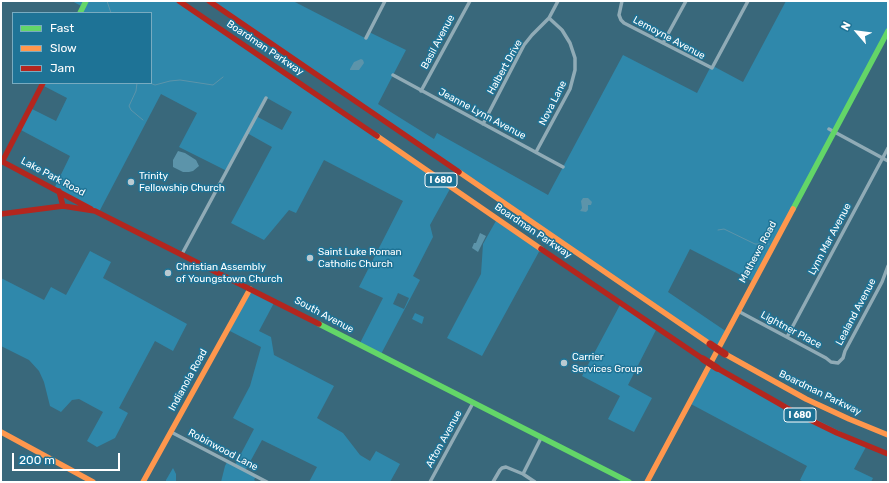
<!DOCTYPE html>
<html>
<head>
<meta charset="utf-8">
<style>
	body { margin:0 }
	#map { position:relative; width:889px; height:483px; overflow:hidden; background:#39687b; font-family:Rubik,sans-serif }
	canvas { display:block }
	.frame { position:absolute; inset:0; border:2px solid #fff; pointer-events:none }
	.legend { position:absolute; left:12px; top:12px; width:140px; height:72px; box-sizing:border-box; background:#1e7396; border:1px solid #78abc0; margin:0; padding:5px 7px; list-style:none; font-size:12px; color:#fff }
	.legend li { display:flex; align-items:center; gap:8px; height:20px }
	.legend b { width:20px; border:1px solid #78abc0 }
	.north { position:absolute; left:837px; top:12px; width:40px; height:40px; -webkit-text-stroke:3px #1e7396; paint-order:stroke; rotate:298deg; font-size:11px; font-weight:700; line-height:16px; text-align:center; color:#fff }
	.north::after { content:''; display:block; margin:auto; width:14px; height:18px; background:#fff; clip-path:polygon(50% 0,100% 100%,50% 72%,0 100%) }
	.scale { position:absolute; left:12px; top:453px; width:108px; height:18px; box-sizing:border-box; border:2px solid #fff; border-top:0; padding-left:5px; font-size:12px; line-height:14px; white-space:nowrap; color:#fff; -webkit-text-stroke:3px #1e7396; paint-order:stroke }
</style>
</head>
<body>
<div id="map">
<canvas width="889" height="483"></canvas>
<div class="frame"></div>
<ul class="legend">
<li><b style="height:5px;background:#63d668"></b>Fast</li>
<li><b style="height:5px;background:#ff974d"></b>Slow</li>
<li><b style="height:5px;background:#b3261e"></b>Jam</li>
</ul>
<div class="north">N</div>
<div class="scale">200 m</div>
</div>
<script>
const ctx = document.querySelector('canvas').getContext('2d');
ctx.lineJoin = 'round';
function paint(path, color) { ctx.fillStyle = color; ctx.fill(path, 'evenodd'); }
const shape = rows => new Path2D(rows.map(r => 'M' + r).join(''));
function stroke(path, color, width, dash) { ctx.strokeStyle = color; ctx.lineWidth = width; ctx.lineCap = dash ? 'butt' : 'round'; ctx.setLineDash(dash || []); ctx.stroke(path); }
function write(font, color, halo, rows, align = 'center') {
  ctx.font = font + ' Rubik,sans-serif'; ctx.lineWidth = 3; ctx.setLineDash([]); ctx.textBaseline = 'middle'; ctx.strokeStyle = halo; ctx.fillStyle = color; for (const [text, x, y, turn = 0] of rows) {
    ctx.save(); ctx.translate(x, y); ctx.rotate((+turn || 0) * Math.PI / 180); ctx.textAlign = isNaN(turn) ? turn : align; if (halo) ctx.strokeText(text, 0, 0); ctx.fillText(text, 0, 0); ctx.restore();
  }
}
paint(shape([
	[72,1,179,1,451,187,430,225,433,237,413,276,420,280,380,356,359,345,383,298,359,287,403,201,324,160,296,213,289,210,264,240,231,223,272,147,247,133,227,171,179,147,197,113,161,94,99,212,54,189,70,156,19,129,30,108,56,121,67,98,42,85,43,83,151,83,151,13,80,13,83,7],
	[267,98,292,112,282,130,256,116],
	[398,293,409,298,404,309,393,304],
	[209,1,293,1,365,38,369,32,406,50,378,104,434,139,437,133,548,195,623,55,697,93,710,68,713,66,743,82,786,1,888,1,888,31,754,282,690,249,668,292,727,332,718,349],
	[497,219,541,248,482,356,447,338,481,274,483,244],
	[90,251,111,262,103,278,187,324,173,351,155,341,119,408,128,413,115,438,97,447,87,441,103,412,79,399,72,400,61,412,50,406,44,382,39,371,29,360,1,346,1,278,44,300,51,287,66,295],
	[250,289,275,301,259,331,271,337,274,355,334,386,317,418,343,433,360,455,370,461,376,451,400,464,390,482,309,482,317,467,262,440,245,471,256,476,254,480,257,482,221,482,225,466,227,462,235,465,254,429,233,418,250,386,261,347,228,330],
	[621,303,657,328,628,385,652,398,634,432,608,419,620,396,582,376],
	[415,313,424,317,422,324,412,319],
	[710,364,728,375,867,445,854,469,873,478,871,482,804,482,800,480,807,466,689,403],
	[173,468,176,474,176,482,166,482,166,480]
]), '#2f88ab');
paint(shape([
	[361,59,363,60,364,63,359,70,350,70,350,69,354,62],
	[178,151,185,153,196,160,199,166,193,171,189,172,183,172,173,167,173,160],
	[583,198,588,198,592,202,591,205,588,205,588,210,586,212,580,211,582,208,581,201],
	[480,233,486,236,478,252,472,248,474,243,476,243]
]), '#5c94aa');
stroke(shape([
	[107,1,111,13],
	[137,83,136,91,129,106,131,110,143,120],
	[150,83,155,85,170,81,180,80,213,85,223,77],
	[718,230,724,229,755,244,769,244]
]), '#5c94aa', 1);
stroke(shape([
	[622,1,619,15,621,20,624,23,712,68,748,1],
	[366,38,385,1],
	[663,43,686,1],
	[393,75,563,167],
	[421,91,470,1],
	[483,124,524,45,532,35,549,18,558,1],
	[829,129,888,161],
	[536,152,570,89,575,70,575,58,570,43,562,30,549,18],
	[182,254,266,98],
	[738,311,826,358,831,362,838,363,843,358,845,351,882,282,888,266],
	[787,337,888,148],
	[171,432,267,482],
	[523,474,541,438],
	[430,482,473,403],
	[493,482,500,470,502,468,506,467,523,474,535,482]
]), '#90abb6', 3.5);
stroke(shape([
	[80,13,86,1],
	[793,209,888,31],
	[319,324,629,482]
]), '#63d668', 5.5);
stroke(shape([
	[377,136,541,249],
	[459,172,710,344],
	[725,354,806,399,849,419,888,435],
	[1,432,93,482],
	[143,482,250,289],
	[647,482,793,209]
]), '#ff974d', 5.5);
stroke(shape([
	[179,1,377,136],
	[209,1,459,172],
	[1,161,91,209],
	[2,162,43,83],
	[59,191,63,206],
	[1,214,63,206,95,211,319,324],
	[541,249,703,359],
	[717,368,794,412,837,433,888,454]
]), '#b3261e', 5.5);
stroke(shape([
	[710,344,725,354],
	[703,359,717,368]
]), '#b3261e', 7);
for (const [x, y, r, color] of [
	[131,182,4,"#bacad1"],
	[310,258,4,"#bacad1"],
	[168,273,4,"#bacad1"],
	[564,363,4,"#bacad1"]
]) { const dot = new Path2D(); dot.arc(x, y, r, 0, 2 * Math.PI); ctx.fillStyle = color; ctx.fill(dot); stroke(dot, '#1e7396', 1.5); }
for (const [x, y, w] of [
	[441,180,32],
	[800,415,32]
]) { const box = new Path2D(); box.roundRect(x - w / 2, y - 7, w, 14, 3); ctx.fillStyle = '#1e7396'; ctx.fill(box); stroke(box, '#fff', 1); }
write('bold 9px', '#fff', null, [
	["I 680",441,180],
	["I 680",800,415]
]);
write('10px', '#fff', '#1e7396', [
	["Lemoyne Avenue",669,38,28],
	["Basil Avenue",438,42,-62],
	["Boardman Parkway",265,48,34],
	["Halbert Drive",505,67,-61],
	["Nova Lane",553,103,-63],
	["Jeanne Lynn Avenue",482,114,28],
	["Lake Park Road",53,177,28],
	["Boardman Parkway",533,231,34],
	["Lynn Mar Avenue",830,239,-62],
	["Mathews Road",758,252,-62],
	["Lealand Avenue",856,312,-62],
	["South Avenue",324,315,28],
	["Lightner Place",791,330,28],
	["Indianola Road",188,380,-61],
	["Boardman Parkway",820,393,26],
	["Afton Avenue",444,439,-61],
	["Robinwood Lane",223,450,28]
]);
write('10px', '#fff', '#1e7396', [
	["Trinity",139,176],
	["Fellowship Church",139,188],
	["Saint Luke Roman",318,252],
	["Catholic Church",318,264],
	["Christian Assembly",176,267],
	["of Youngstown Church",176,279],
	["Carrier",572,357],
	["Services Group",572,369]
], 'left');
</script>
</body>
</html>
